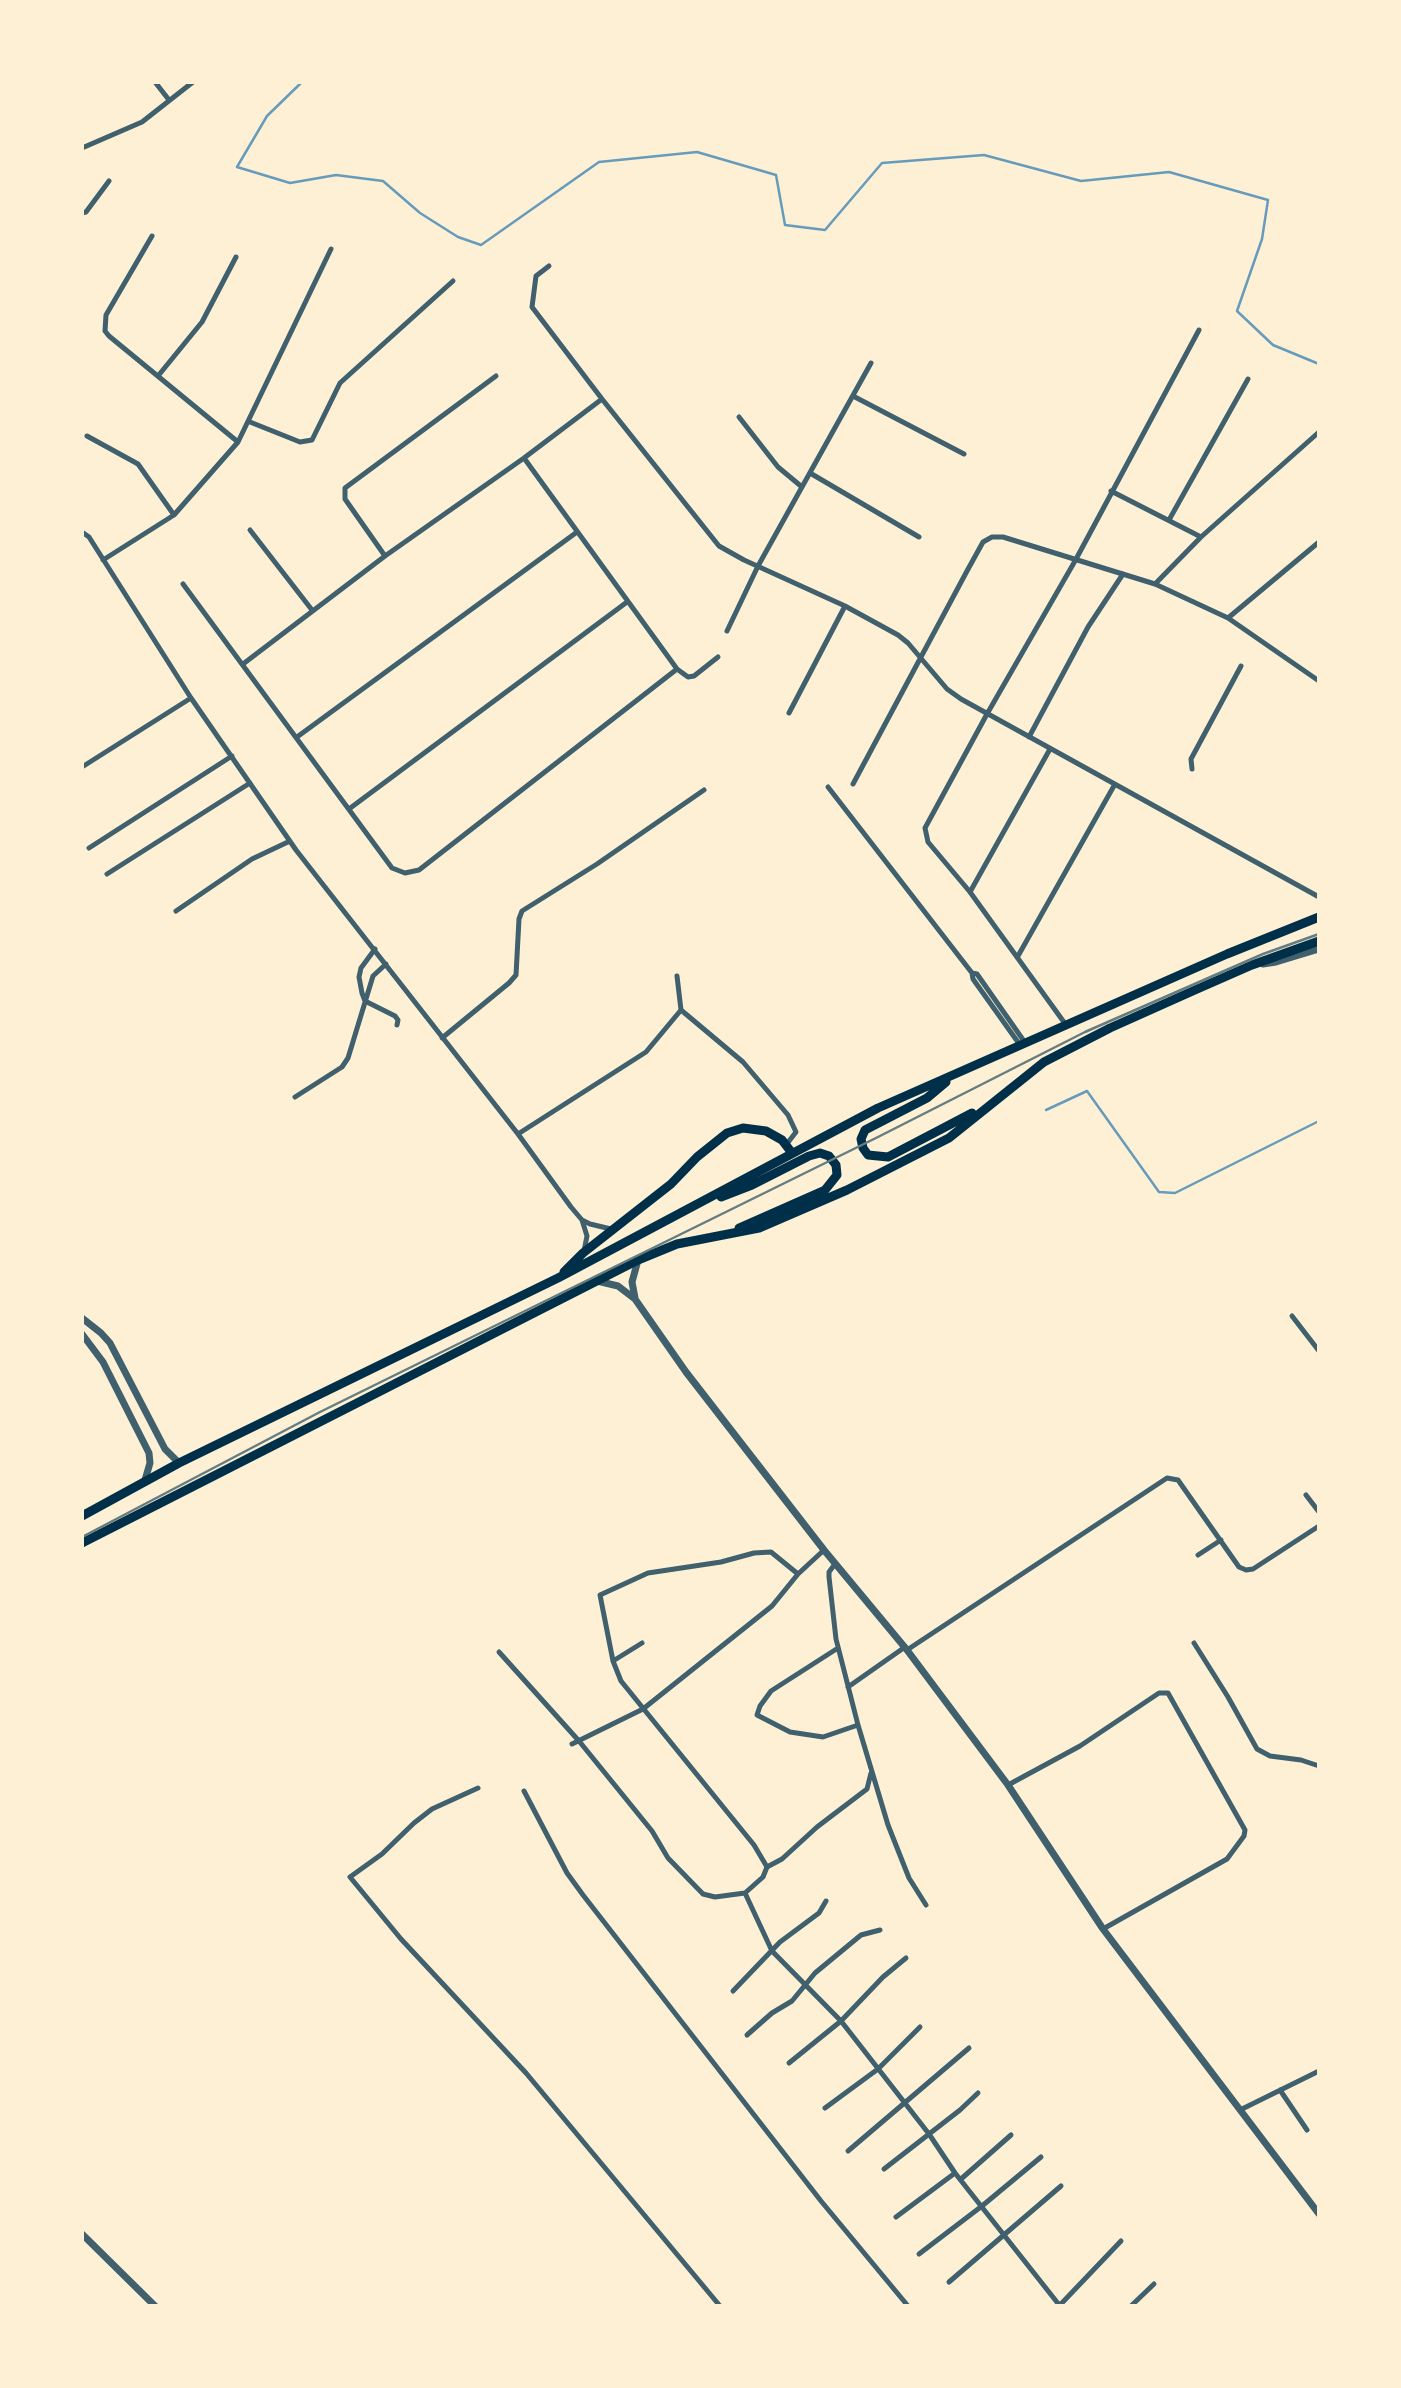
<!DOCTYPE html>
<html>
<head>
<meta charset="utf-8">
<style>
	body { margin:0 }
	#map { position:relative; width:1401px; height:2388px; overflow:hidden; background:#fdf0d5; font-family:"Exo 2",sans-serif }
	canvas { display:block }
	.frame { position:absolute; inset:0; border:84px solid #fdf0d5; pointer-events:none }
</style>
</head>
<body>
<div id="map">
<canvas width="1401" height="2388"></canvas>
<div class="frame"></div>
</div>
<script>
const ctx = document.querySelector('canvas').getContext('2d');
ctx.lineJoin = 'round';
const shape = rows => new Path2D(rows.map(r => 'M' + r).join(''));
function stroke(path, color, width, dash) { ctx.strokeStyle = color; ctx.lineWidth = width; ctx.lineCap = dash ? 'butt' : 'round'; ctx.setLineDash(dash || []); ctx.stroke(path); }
stroke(shape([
	[302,82,267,116,237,167,290,183,336,175,383,181,420,213,458,237,481,245,599,162,697,152,776,175,785,225,825,230,882,163,984,155,1081,181,1169,172,1268,200,1262,239,1237,311,1273,345,1319,364],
	[1046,1110,1087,1091,1159,1192,1175,1193,1319,1121]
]), '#669bbc', 2.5);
stroke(shape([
	[155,82,169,100],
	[82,148,142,122,193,82],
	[82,213,86,212,109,181],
	[152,236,106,315,105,331,109,336,238,442],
	[549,266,536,276,532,307,602,399,719,546,744,560,845,606,898,635,908,643,947,689,961,699,1319,897],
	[158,376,202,322,236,257],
	[853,396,964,454],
	[739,417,778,467,802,487],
	[250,422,300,442,312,440,340,383,453,281],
	[87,436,138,464,174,515],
	[524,458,677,669,688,677,694,676,718,657],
	[810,473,919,537],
	[1111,491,1201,537],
	[1169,520,1248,379],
	[250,530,312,610],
	[82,532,89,537,191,698,296,850,518,1134,571,1207,582,1220,590,1224,611,1229],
	[385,556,345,499,345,488,496,376],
	[103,560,174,515,238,442,331,249],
	[183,584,392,868,405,873,419,870,677,669],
	[1155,584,1201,537,1319,432],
	[1228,618,1319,542],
	[727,631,758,566,871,363],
	[243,664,385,556,524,458,602,399],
	[789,713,845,606],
	[297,737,577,532],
	[1029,737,1088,627,1123,574],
	[82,767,191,698],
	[1192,769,1191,759,1241,666],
	[853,784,967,571,983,542,992,537,1003,537,1155,584,1228,618,1319,681],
	[828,787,972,973,973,979,1020,1045],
	[349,809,627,602],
	[89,848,232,756],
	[107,874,250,783],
	[970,892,1050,749],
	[176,911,252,859,290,841],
	[375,949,361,968,359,977,362,993,365,1001,395,1016,398,1020,397,1025],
	[1018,956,1115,784],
	[972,973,977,974,1026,1044],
	[677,976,681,1010,743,1062,788,1115,796,1132,786,1145],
	[1066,1025,970,892,928,842,925,828,987,714,1075,561,1199,330],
	[442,1038,509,983,516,975,519,919,522,911,597,864,704,790],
	[295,1097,342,1067,348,1058,373,976,386,964],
	[518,1134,646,1052,681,1010],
	[582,1220,587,1236,584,1251],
	[1292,1316,1319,1351],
	[1306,1495,1319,1512],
	[1198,1555,1221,1540],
	[835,1564,829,1572,829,1577,836,1639,858,1725,888,1825,909,1878,926,1905],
	[1194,1643,1228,1697,1257,1749,1270,1756,1301,1760,1319,1766],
	[838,1648,771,1691,760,1706,757,1715,790,1732,823,1737,858,1725],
	[907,1650,1167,1478,1178,1480,1239,1567,1246,1570,1253,1569,1319,1526],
	[499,1652,579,1741,652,1831,668,1858,703,1894,715,1897,745,1893,763,1877,767,1867],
	[613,1661,642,1643],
	[848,1687,905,1647],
	[572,1744,643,1709,772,1606,798,1574,824,1550],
	[1008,1785,1080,1746,1159,1693,1168,1693,1245,1830,1244,1836,1227,1859,1103,1929],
	[478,1788,432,1809,414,1823,382,1854,350,1877,401,1939,526,2073,720,2306],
	[524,1791,567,1873,583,1895,821,2201,908,2306],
	[767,1867,754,1845,621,1681,613,1661,600,1595,648,1573,721,1562,754,1553,771,1552,798,1574],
	[767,1867,782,1859,817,1827,867,1789,871,1773],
	[745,1893,772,1951,841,2021,929,2134,955,2173,1060,2306],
	[733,1991,780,1942,819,1913,826,1901],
	[747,2035,772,2013,792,2001,815,1973,861,1935,880,1930],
	[789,2063,841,2021,883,1977,906,1958],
	[1280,2090,1307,2130],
	[825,2108,878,2069,920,2027],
	[1240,2110,1319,2071],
	[848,2151,969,2048],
	[884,2169,960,2110,978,2093],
	[961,2179,1011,2135],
	[896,2217,955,2173],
	[919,2254,982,2206,1041,2157],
	[949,2282,1061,2186],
	[1060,2305,1121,2241],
	[1131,2306,1154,2284]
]), '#3f606c', 5);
stroke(shape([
	[1263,964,1276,962,1319,949],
	[597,1281,618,1286,635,1299,686,1372,824,1550,907,1650,1008,1785,1103,1929,1319,2214],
	[635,1298,632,1282,638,1260],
	[82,1318,101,1333,110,1343,165,1449,179,1463],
	[82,1334,103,1362,149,1453,150,1463,145,1480],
	[82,2234,155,2306]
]), '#3f606c', 7);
stroke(shape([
	[946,1082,927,1098,865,1130,861,1139,863,1148,868,1155,888,1157,972,1113],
	[721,1197,752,1185,809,1156,820,1153,829,1156,836,1165,837,1175,825,1190,739,1228],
	[564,1272,583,1253,671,1184,697,1157,727,1133,743,1128,766,1131,782,1140,792,1153],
	[82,1516,179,1463,558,1278,878,1108,1227,954,1319,917],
	[82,1543,638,1260,677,1244,759,1228,847,1190,949,1138,1044,1062,1110,1028,1195,990,1252,965,1319,941]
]), '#003049', 9);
stroke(shape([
	[82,1537,320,1412,876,1138,1085,1032,1263,954,1319,934]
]), '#657d81', 2.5);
</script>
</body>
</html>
